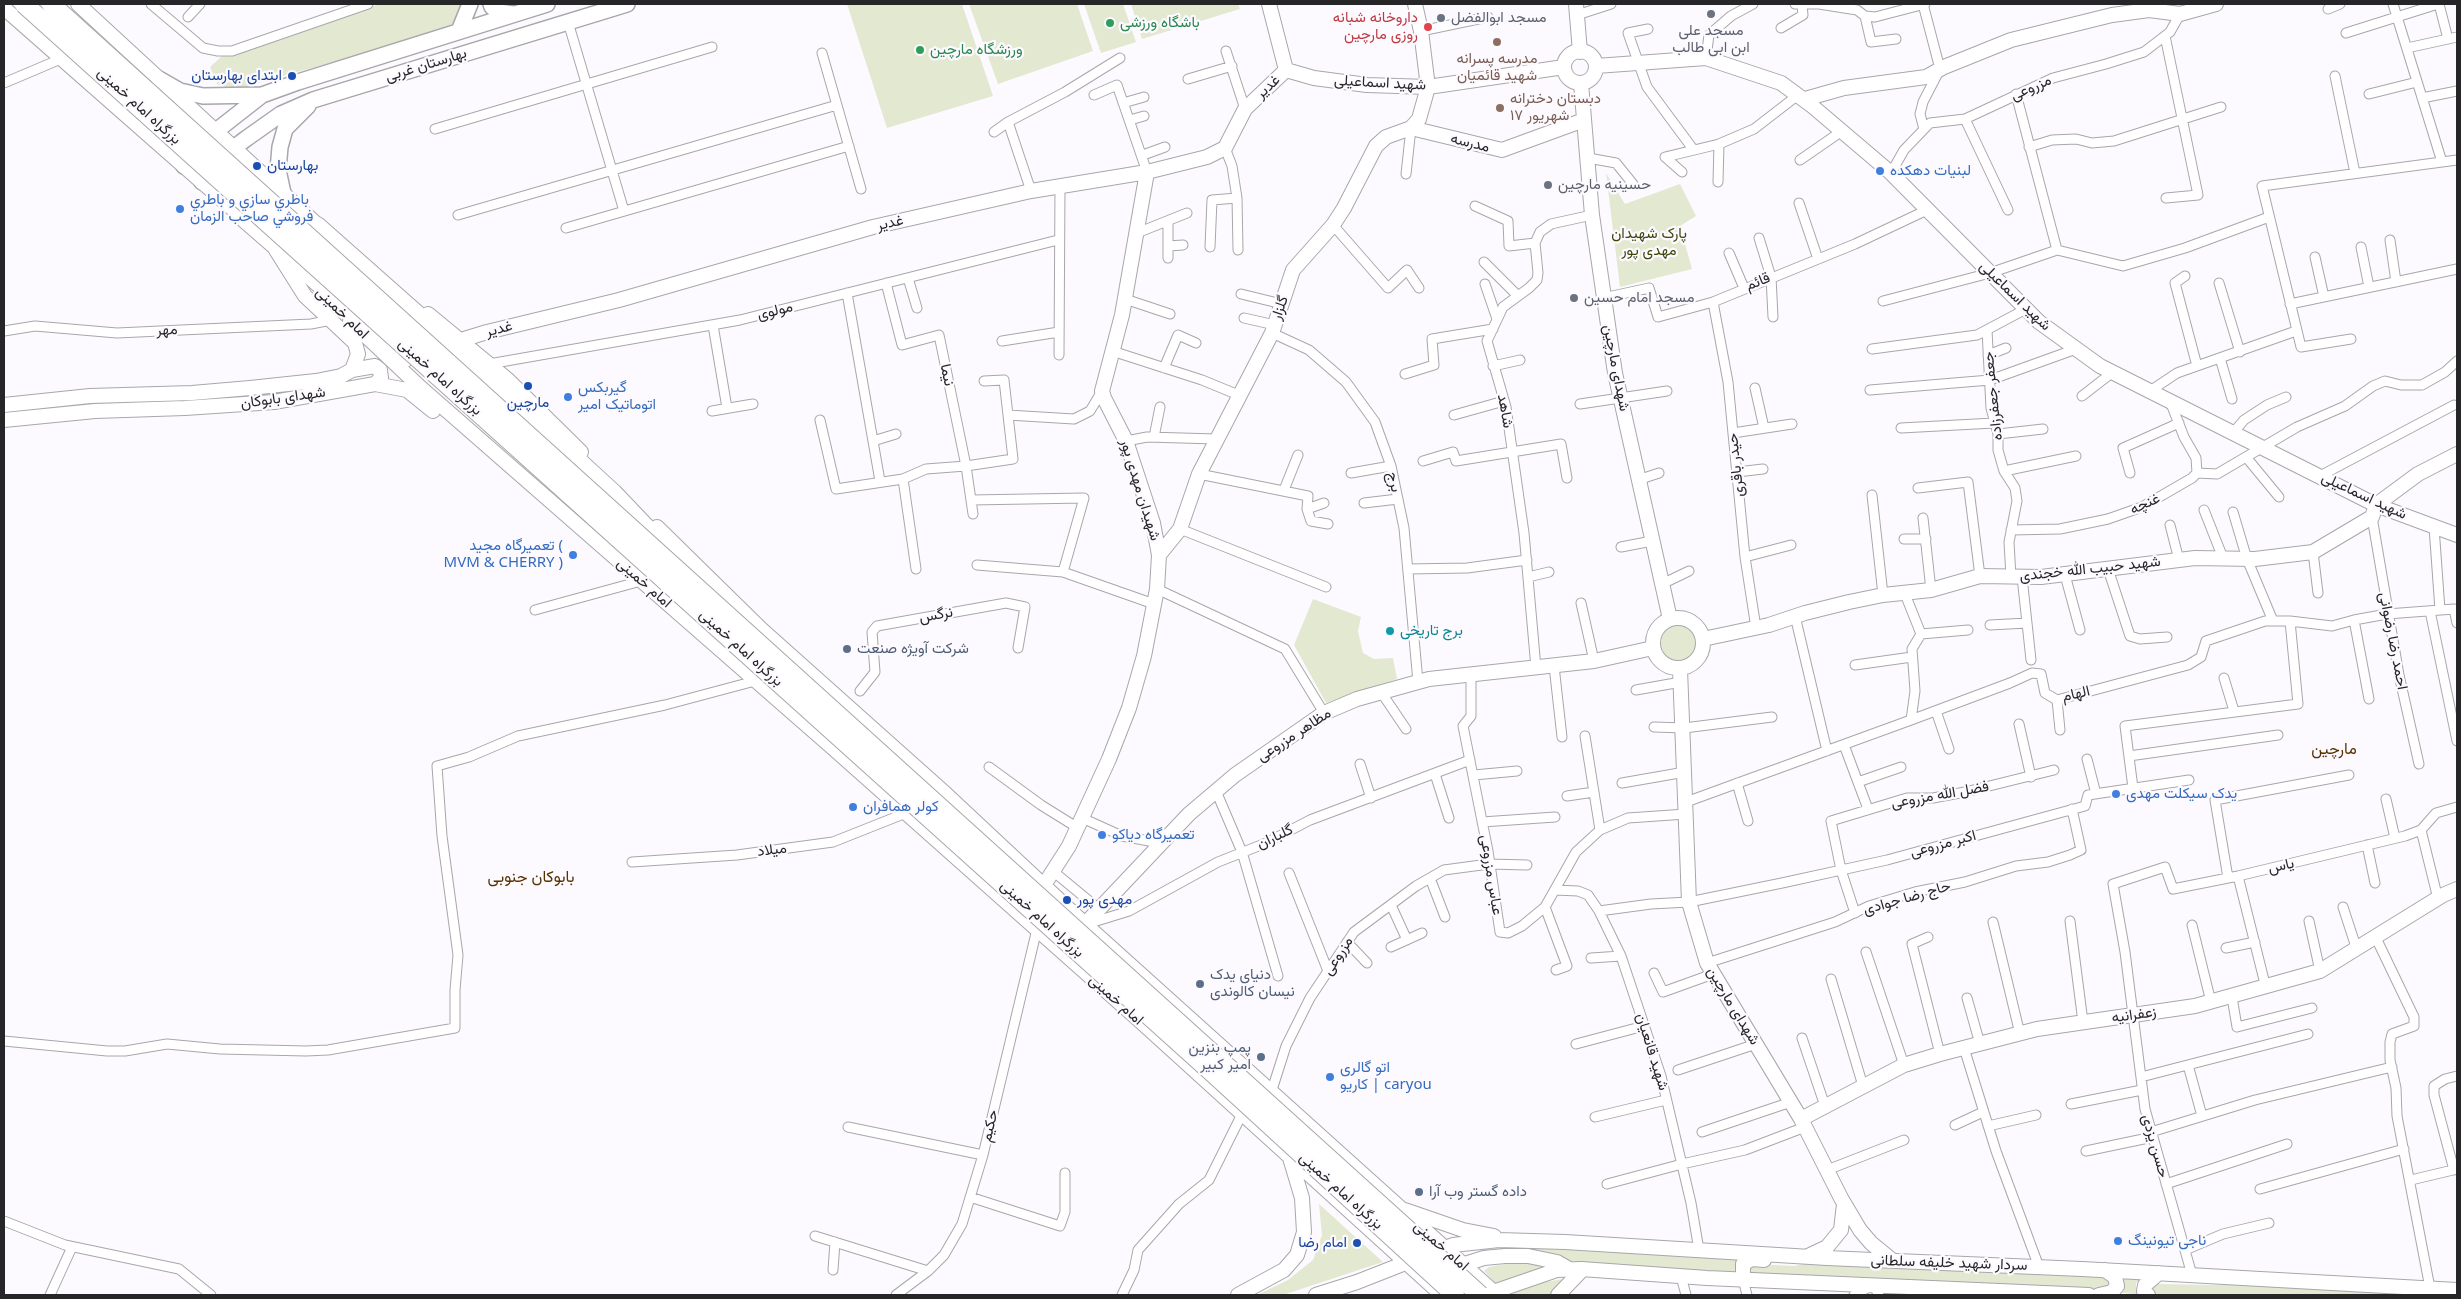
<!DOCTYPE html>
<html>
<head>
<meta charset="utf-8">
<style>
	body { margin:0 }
	#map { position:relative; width:2461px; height:1299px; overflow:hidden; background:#fdfaff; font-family:"Noto Sans",sans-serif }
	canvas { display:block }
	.frame { position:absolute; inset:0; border:5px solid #262527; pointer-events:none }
</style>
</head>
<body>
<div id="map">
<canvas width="2461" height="1299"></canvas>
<div class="frame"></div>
</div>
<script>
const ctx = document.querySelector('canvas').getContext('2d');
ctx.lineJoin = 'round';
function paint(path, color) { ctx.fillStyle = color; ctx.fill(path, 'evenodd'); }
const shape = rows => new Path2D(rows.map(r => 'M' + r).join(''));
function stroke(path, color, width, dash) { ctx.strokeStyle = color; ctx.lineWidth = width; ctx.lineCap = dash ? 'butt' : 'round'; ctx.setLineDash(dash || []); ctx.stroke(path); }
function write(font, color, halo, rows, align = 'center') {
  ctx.font = font + ' "Noto Sans",Vazirmatn,sans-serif'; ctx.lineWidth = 4.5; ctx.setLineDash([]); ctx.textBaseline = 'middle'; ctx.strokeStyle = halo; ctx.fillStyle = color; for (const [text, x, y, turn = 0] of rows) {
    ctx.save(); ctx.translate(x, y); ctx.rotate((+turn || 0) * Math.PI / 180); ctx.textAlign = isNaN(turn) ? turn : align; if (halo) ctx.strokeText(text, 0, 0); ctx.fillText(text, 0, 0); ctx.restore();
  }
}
paint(shape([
	[380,4,464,4,455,28,233,90,217,84,210,67,222,56],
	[847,4,962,4,993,96,887,128],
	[969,4,1077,4,1093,51,998,84],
	[1084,4,1123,4,1136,42,1101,53],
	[1131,4,1238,4,1240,9,1142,39],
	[1606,173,1625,204,1680,184,1696,216,1680,226,1692,269,1620,287],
	[1313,599,1361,617,1358,631,1363,653,1374,659,1393,658,1397,679,1326,703,1294,645],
	'1661 643a18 18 0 1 1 36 0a18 18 0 1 1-36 0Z',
	[1319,1204,1383,1262,1283,1295,1257,1295,1288,1280,1313,1260,1322,1235],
	[1526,1247,1740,1259,1735,1267,1736,1275,1602,1266,1570,1261],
	[1511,1263,1532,1263,1549,1266,1497,1285,1484,1271,1489,1267],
	[1809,1263,2105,1276,2110,1282,2108,1289,2093,1289,1750,1274,1749,1268,1753,1264,1794,1266],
	[2120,1277,2142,1278,2136,1283,2136,1289,2140,1295,2117,1292],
	[1569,1278,1552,1295,1508,1295,1533,1284],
	[2239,1282,2452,1295,2156,1295,2151,1291,2152,1287,2158,1284,2215,1285]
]), '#e3e8d1');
const street = shape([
	[151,4,203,48,218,51,232,51,368,4],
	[1795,4,1819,4],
	[1819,4,1857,10,1865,16,1875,17,1925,4],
	[1923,4,1940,69,1923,102,1920,114,1924,129],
	[2393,4,2442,162],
	[2439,4,2448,39],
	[2328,9,2340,4],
	[1577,15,1611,4],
	[1865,16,1871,42,1896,39],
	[188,17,200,4],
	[568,22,624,211],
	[1781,28,1803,15,1802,5],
	[1648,29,1628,33,1647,87,1693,149],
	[1421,31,1488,17],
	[2346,33,2438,4],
	[2165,36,2198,195,2166,198],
	[2407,48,2457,37],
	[1226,51,1245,109],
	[822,53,861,189],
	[1706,58,1709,35,1731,16,1753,4],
	[2335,76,2355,173],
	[1188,79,1232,66],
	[4,83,63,58],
	[2016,94,2057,250],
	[2369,94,2417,82],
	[1094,95,1117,85,1147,172],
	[2422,98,2457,91],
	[1123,103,1144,97],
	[1965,119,2008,210],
	[1130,120,1144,116],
	[1008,122,1031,191],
	[435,129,712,47],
	[994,132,1008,122,1065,92,1120,58],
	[2029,147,2052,140,2076,139,2092,143,2114,141,2221,107],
	[1225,148,1232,166,1237,198,1238,250],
	[1143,155,1165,147],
	[1588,158,1616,163,1633,184],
	[1800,160,1842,131],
	[1682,172,1665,157,1719,144,1754,129,1798,95],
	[1891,173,1904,150,1930,123,1965,119,2053,78,2106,64,2144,52,2170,32,2180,14],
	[1406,174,1411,128],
	[1718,182,1719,144],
	[1799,203,1818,259],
	[1475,206,1508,221,1509,246,1535,243],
	[458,215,837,105],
	[1168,221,1168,258],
	[1333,225,1388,288,1407,270,1419,288],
	[566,228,849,146],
	[1137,233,1187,213],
	[1759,238,1771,277,1773,317],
	[2390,240,2396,282],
	[1168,246,1183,245],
	[1210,247,1212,200,1237,198],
	[2361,247,2369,287],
	[2057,250,2123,266,2185,248,2269,217],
	[1729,253,1744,288],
	[2315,257,2324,297],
	[1484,262,1517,295],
	[2185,276,2175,283,2197,366],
	[908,278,917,308],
	[886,283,902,345,939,335,966,466,973,514],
	[2219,283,2240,352],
	[1485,284,1497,319],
	[847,293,880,481],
	[1241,294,1282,304],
	[1603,298,1649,288,1658,317,1713,302,1855,244,1927,210],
	[1125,299,1170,314],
	[1883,301,1990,273,2057,250],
	[1713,302,1728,382,1745,557,1756,628],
	[2290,304,2457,269],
	[1244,318,1275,325],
	[713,325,727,408],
	[1987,330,1991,408,1998,434,1998,450,2004,471,2015,488,2017,501,2009,542,2011,577],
	[4,331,35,326,117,333,311,324,331,320],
	[1272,333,1309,350,1346,382,1375,422,1391,466,1404,528,1418,682],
	[2351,339,2301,347,2262,186,2457,160],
	[1002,341,1059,332],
	[1872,349,1977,335,2026,309],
	[1112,351,1202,380,1241,396],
	[1059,355,1060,186],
	[1988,355,2006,348],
	[2220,358,2232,399],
	[489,364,740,320,1058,240],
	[1493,366,1520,360],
	[1164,368,1178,335,1196,343],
	[1405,374,1434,365,1432,339,1493,329],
	[1755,388,1764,428],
	[1870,390,1990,380,2076,349],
	[2150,391,2177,373,2296,331],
	[2082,396,2113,372],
	[1580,404,1667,391],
	[712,411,753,404],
	[1008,415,1074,419,1090,411,1102,391],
	[1454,415,1504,401],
	[820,420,836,489,903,479,926,469,966,466,1013,459,1004,380,984,381],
	[1901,428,1994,423],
	[1733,433,1792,424],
	[2233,433,2244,420,2267,405,2286,397],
	[1998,434,2043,429],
	[1154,437,1160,407],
	[873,441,896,434],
	[1126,441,1147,437,1216,439],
	[2246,457,2279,497],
	[1423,461,1453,452,1456,461,1561,444,1567,478],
	[2004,471,2076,456],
	[1737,472,1763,469],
	[1351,473,1391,466],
	[2130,473,2123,448,2179,423],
	[2197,473,2217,474,2297,427,2345,406,2373,386,2385,381,2401,385,2422,385,2445,372,2457,361],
	[1199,474,1308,496,1307,509,1311,521,1328,524],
	[2320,476,2454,405],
	[903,479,916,569],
	[1638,480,1659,473],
	[1918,488,1968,482,1980,576],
	[1284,490,1298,455],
	[1872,495,1883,595],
	[971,500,1084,498,1063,572],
	[1364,503,1398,499],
	[1307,509,1324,503],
	[2204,510,2223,558],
	[2233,512,2247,559,2273,621],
	[2372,517,2399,675,2419,764],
	[1923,518,1931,590],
	[2170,525,2179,560],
	[2434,527,2440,610],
	[1180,529,1326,587],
	[2011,530,2060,529,2108,519,2142,507,2192,478,2197,473,2196,458,2184,437,2170,401],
	[1904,539,1926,539],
	[1621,547,1652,541],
	[2313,552,2318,593],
	[1745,557,1791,545],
	[977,565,1063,572,1154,604],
	[1408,569,1467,568,1527,560],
	[2108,569,2130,636,2140,639,2167,637],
	[2065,575,2080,630],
	[1528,577,1549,572],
	[2022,577,2031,660],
	[1662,584,1689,571],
	[1157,589,1285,649,1324,713],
	[1905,594,1921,634,1912,649,1915,691,1911,720],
	[1581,603,1594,661],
	[535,610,641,581],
	[2430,611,2457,741],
	[1795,616,1827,751],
	[2354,620,2369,699],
	[1990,625,2027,623],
	[1921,634,1968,630],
	[1855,665,1912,657],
	[1554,666,1562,737],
	[1536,668,1524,533,1506,407,1487,341,1503,307,1529,288,1537,280,1538,273,1535,243,1540,232,1551,224,1592,215],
	[1471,674,1471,716,1463,726,1488,851,1500,932,1508,933,1522,926,1545,907,1576,852,1600,830,1628,818,1686,814],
	[2224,678,2234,711],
	[1636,690,1681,682],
	[860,691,875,672,872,632,877,626,1006,603,1025,607,1018,648],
	[1381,692,1406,729],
	[2057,700,2060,730],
	[1936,711,1949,749],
	[2019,724,2031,777],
	[1654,727,1684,728,1772,717],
	[1585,736,1600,830],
	[1844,745,1868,809],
	[2129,756,2278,735],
	[2087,759,2096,794],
	[1360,764,1371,798],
	[989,767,1041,805,1078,828],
	[1435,774,1449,818],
	[1474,775,1517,771],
	[1858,782,1901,767],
	[1622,783,1685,772],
	[1737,783,1748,821],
	[2133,788,2125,726,2298,704,2290,621],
	[1216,791,1242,852,1278,976],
	[1567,796,1594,792],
	[2386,799,2395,838],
	[1686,802,1911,720,2010,683,2032,673,2041,674,2045,693,2057,700,2188,665,2201,657,2206,641,2265,621,2290,621,2332,626,2354,620,2387,614,2454,609,2457,623],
	[1082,818,1122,836,1160,843],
	[1482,822,1555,817],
	[2421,830,2438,899],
	[2367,845,2375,883],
	[632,862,737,855,833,842,906,813],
	[1054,872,1100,910],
	[1289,873,1328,971],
	[2238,876,2266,988],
	[1430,878,1445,917],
	[2228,878,2215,800,2349,775],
	[1555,890,1578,891,1588,895,1599,911,1621,956,1661,1076,1691,1203,1699,1250],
	[1391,905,1407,940],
	[1545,907,1567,966,1556,970],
	[2343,907,2357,950],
	[1599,911,1651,904,1689,902,1782,883,1887,860,2085,806,2088,795,2189,780],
	[1855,913,1841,870,1831,821,1907,798,1933,798,1965,792,2054,770],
	[2070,921,2083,1022],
	[2309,921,2320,971],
	[1993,922,2020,1034],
	[1087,924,1129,911,1218,862,1266,843,1310,820,1470,760],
	[2192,925,2211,1002],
	[1928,937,1912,944,1940,1054],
	[2376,938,2414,1017,2414,1026,2392,1034,2390,1042,2390,1060,2396,1088,2397,1116,2430,1288],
	[1347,942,1367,963],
	[1391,947,1422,933],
	[2226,948,2255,942],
	[1866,952,1904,1065],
	[1591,958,1621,956],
	[1707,963,1835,922,1869,906,1915,892,1965,882,2016,866,2048,862,2070,855,2081,850,2072,809],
	[1654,973,1663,992,1713,974],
	[1831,979,1863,1086],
	[2232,997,2237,1027,2312,1008],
	[1967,998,1980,1044],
	[1802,1038,1825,1106],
	[4,1041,107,1051,125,1051,167,1044,220,1049,306,1051,328,1050,455,1028,455,990,458,955,442,836,437,766,469,757,518,736,665,705,755,681],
	[1576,1044,1644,1026],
	[1964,1048,1996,1151,2039,1267],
	[2188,1065,2202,1116],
	[1678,1070,1756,1044],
	[2141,1077,2308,1034],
	[1271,1093,1286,1046,1310,998,1354,932,1416,886,1444,870,1489,864,1527,865],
	[2071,1104,2142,1090],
	[1595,1117,1666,1100],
	[1955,1125,1983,1112],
	[1988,1126,2036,1115],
	[848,1127,983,1155],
	[1702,1132,1791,1102],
	[2151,1132,2255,1100,2392,1067],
	[2086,1151,2153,1137],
	[1827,1170,1904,1140],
	[2454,1170,2434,1095,2434,1086,2445,1079,2457,1076],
	[2411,1180,2457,1169],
	[1607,1184,1682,1164,1745,1150,1805,1127],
	[2166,1184,2287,1144],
	[2260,1189,2404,1149],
	[970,1197,1060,1226,1065,1212,1065,1173],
	[4,1221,65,1245,179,1269,211,1295],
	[815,1236,928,1271],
	[2185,1250,2223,1234,2269,1223],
	[833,1270,835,1242],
	[2192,1275,2145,1109,2125,952,2113,884,2165,867,2173,889,2238,876,2405,836,2421,830,2436,813,2457,807],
	[1681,1276,1686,1295],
	[1743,1279,1747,1295],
	[50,1295,72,1247],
	[896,1295,928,1271,944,1255,962,1224,983,1155,1037,929],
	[1122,1295,1134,1270,1138,1250,1179,1204,1209,1180,1242,1114],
	[1854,1295,1873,1285,1879,1295]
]);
const secondary = shape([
	[78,4,325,232],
	[1269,4,1286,70],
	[1576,4,1580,52],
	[4,8,252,226],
	'1564 67a16 16 0 1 1 32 0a16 16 0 1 1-32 0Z',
	[1596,66,1706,58,1781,83,1811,105,1891,173,2039,322,2100,366,2376,505,2457,535],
	[1286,70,1314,78,1367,85,1428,87,1564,67],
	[1581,83,1592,215,1615,373,1670,619],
	[1805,99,1844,88,1926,77,1944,67,2011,40,2112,15,2149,10,2180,14,2216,4],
	[1411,128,1502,150,1584,120],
	[428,314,508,380,581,452],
	[350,321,421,388,834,749,1139,1020,1442,1295],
	[461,340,487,332,619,300,873,227,1031,191,1147,172,1207,157,1225,148,1245,109,1286,70],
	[352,370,375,366,380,370,381,378,375,384],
	[4,405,90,396,192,393,250,388,316,381,341,376,352,370,358,354,355,343,305,296,276,250],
	[4,420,95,411,185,408,274,402,375,384,407,390,433,411],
	[657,527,761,629,947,795,1085,924,1497,1295],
	[1159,555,1180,529,1199,474,1272,333,1293,270,1333,225,1344,208,1376,146,1386,137,1411,128,1419,119,1428,87,1421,31,1415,4],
	'1653 643a25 25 0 1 1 50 0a25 25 0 1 1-50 0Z',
	[1703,639,1769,625,1805,613,1849,602,1883,595,1931,590,1980,576,2041,577,2195,558,2255,559,2313,552,2372,517,2376,505,2418,474,2457,454],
	[1680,669,1689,902,1707,963,1801,1119,1841,1198,1860,1230,1871,1243,1893,1261],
	[1044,885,1069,846,1109,759,1129,708,1144,656,1157,589,1159,555,1153,523,1126,441,1104,398,1102,391,1122,315,1147,172],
	[1085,924,1189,814,1235,775,1324,713,1357,699,1429,679,1594,661,1653,648],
	[1801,1119,1904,1065,1940,1054,2037,1029,2195,1006,2320,971,2443,895,2457,889],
	[1405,1210,1463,1230,1494,1236],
	[1436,1251,1453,1245,1499,1240,1565,1242,1827,1258,2082,1269,2457,1290],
	[1808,1256,1827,1247,1841,1230,1844,1204],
	[1455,1267,1484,1258,1505,1256,1528,1256,1557,1262,1569,1269],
	[1743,1279,1743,1264,1752,1259,1764,1260],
	[1487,1294,1557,1270,1581,1269,1707,1278,2089,1295],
	[1238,1295,1284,1270,1297,1255,1304,1232,1302,1198,1290,1158],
	[1316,1295,1357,1282,1413,1260],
	[1558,1295,1583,1269],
	[2099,1295,2112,1292,2117,1286,2115,1277,2105,1270],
	[2148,1295,2144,1291,2145,1285,2159,1273]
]);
const primary = shape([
	[491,4,492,7,499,12,513,14],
	[459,31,470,4],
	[159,79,180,91,203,96,262,95],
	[184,166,216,131,262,95,298,82,547,4],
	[202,182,235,147,247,138,281,114,313,100,627,4],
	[283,193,278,170,280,147,285,129,308,106]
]);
const highway = shape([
	[245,219,405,358],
	[317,226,465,357,613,493,675,558]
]);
stroke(street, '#a9a6ac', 11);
stroke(secondary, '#a9a6ac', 16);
stroke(primary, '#a9a6ac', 18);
stroke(highway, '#a9a6ac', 20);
stroke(street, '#fff', 9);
stroke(secondary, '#fff', 14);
stroke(primary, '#fff', 15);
stroke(highway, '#fff', 18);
const highwayBridge = shape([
	[24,4,1216,1076,1455,1295],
	[51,4,1480,1295]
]);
stroke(highwayBridge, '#a9a6ac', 20, []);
stroke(highwayBridge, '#fff', 18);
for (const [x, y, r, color] of [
	[1711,14,5,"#6b7280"],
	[1441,18,5,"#6b7280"],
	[1110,23,5,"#2e9e5b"],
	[1428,27,5,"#e0444e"],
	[1497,42,5,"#8d6e63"],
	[920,50,5,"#2e9e5b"],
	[292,76,5,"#1a4fb4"],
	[1500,108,5,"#8d6e63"],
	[257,166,5,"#1a4fb4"],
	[1880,171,5,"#3f7fe0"],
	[1548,185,5,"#6b7280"],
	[180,209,5,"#3f7fe0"],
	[1574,298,5,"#6b7280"],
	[528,386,5,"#1a4fb4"],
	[568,397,5,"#3f7fe0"],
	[573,555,5,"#3f7fe0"],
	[1390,631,5,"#0f9aa8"],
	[847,649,5,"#5c6f8a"],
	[2116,794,5,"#3f7fe0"],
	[853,807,5,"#3f7fe0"],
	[1102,835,5,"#3f7fe0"],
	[1067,900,5,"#1a4fb4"],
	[1200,984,5,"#5c6f8a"],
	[1261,1057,5,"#5c6f8a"],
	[1330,1077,5,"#3f7fe0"],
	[1419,1192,5,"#5c6f8a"],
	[2118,1241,5,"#3f7fe0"],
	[1357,1243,5,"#1a4fb4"]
]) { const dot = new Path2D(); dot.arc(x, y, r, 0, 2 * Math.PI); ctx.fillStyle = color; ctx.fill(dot); stroke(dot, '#fdfaff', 2); }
write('15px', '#be3a42', '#fdfaff', [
	["داروخانه شبانه",1418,18],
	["روزی مارچین",1418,35]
], 'right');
write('15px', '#5b616d', '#fdfaff', [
	["مسجد ابوالفضل",1451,18],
	["مسجد علی",1711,31,"center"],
	["ابن ابی طالب",1711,48,"center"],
	["حسینیه مارچین",1558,185],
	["مسجد امام حسین",1584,298]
], 'left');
write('15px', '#27864d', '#fdfaff', [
	["باشگاه ورزشی",1120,23],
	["ورزشگاه مارچین",930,50]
], 'left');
write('15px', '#785e54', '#fdfaff', [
	["مدرسه پسرانه",1497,59],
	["شهید قائمیان",1497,76],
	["دبستان دخترانه",1510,99,"left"],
	["۱۷ شهریور",1510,116,"left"]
]);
write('15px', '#262527', '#fdfaff', [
	["بهارستان غربی",426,65,-17],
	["شهید اسماعیلی",1380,83,3],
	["غدیر",1268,87,-43],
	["مزروعی",2031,88,-24],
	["بزرگراه امام خمینی",139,106,42],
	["مدرسه",1470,143,14],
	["غدیر",890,223,-13],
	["قائم",1758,282,-22],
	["شهید اسماعیلی",2015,296,44],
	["گلزار",1280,308,-71],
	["مولوی",775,311,-14],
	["امام خمینی",342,313,44],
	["غدیر",499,329,-14],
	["مهر",167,330,-2],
	["شهدای مارچین",1616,368,79],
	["نیما",947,375,78],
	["بزرگراه امام خمینی",440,377,42],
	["جعفر جعفرزاده",1993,396,-96],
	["شهدای بابوکان",283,398,-8],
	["شاهد",1505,411,80],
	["حیدر باقری",1736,465,-96],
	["برج",1394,482,78],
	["شهیدان مهدی پور",1140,490,73],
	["شهید اسماعیلی",2364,496,25],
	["غنچه",2145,504,-25],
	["شهید حبیب الله خجندی",2090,569,-6],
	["امام خمینی",644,583,41],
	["نرگس",936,615,-10],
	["احمد رضا رضوانی",2393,641,79],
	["بزرگراه امام خمینی",741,648,42],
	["الهام",2076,694,-13],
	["مظاهر مزروعی",1294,735,-33],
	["فضل الله مزروعی",1940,795,-10],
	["گلباران",1275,837,-25],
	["اکبر مزروعی",1943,844,-15],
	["میلاد",772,850,-7],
	["یاس",2281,866,-13],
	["عباس مزروعی",1491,875,81],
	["حاج رضا جوادی",1907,898,-16],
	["بزرگراه امام خمینی",1042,919,42],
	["مزروعی",1338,956,-57],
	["امام خمینی",1116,1000,42],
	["شهدای مارچین",1733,1006,59],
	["زعفرانیه",2134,1015,-8],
	["شهید قانعیان",1652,1052,73],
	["حکیم",990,1126,-77],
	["حسن یزدی",2155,1146,74],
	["بزرگراه امام خمینی",1341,1191,42],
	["امام خمینی",1441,1246,41],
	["سردار شهید خلیفه سلطانی",1949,1263,2]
]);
write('15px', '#164399', '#fdfaff', [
	["ابتدای بهارستان",282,76],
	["بهارستان",267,166,"left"],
	["مارچین",528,403,"center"],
	["مهدی پور",1077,900,"left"],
	["امام رضا",1347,1243]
], 'right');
write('15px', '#366cbe', '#fdfaff', [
	["لبنیات دهکده",1890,171],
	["باطري سازي و باطري",190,200],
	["فروشي صاحب الزمان",190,217],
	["گیربکس",578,388],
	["اتوماتیک امیر",578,405],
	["تعمیرگاه مجید (",563,546,"right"],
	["MVM & CHERRY )",563,563,"right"],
	["یدک سیکلت مهدی",2126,794],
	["کولر همافران",863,807],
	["تعمیرگاه دیاکو",1112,835],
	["اتو گالری",1340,1068],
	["کاریو | caryou",1340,1085],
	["ناجی‌ تیونینگ",2128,1241]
], 'left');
write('15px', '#3d4509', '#fdfaff', [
	["پارک شهیدان",1649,234],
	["مهدی پور",1649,251]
]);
write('15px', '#0d838f', '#fdfaff', [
	["برج تاریخی",1400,631]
], 'left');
write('15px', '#4e5e75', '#fdfaff', [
	["شرکت آویژه صنعت",857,649],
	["دنیای یدک",1210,975],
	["نیسان کالوندی",1210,992],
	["پمپ بنزین",1251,1048,"right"],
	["امیر کبیر",1251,1065,"right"],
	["داده گستر وب آرا",1429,1192]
], 'left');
write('16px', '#573200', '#fdfaff', [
	["مارچین",2334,749],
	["بابوکان جنوبی",531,877]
]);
</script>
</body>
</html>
